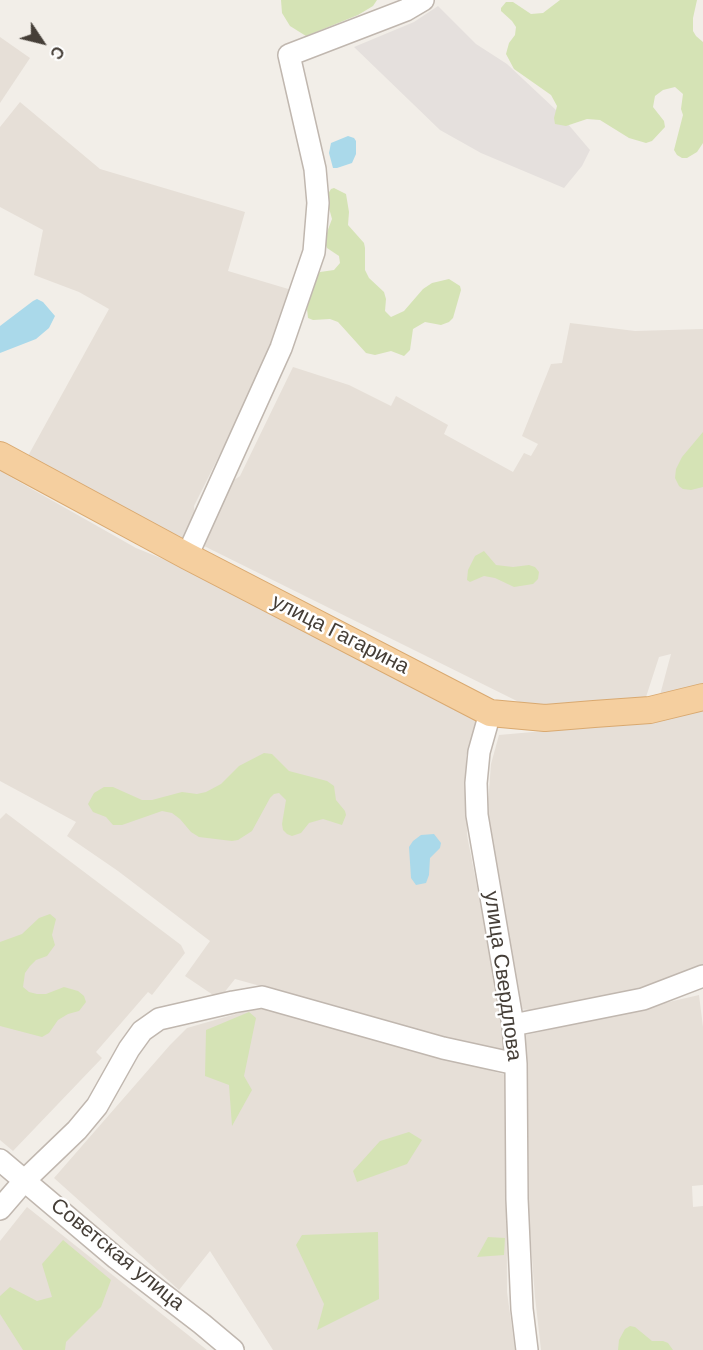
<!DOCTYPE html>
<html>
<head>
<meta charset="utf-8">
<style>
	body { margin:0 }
	#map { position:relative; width:703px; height:1350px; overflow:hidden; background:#f2eee8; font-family:"DM Sans",sans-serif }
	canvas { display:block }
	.north { position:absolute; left:12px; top:12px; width:60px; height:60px; -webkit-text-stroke:4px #fff; paint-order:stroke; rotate:125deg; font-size:16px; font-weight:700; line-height:24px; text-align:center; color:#453e37 }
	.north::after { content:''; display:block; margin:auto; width:21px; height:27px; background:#453e37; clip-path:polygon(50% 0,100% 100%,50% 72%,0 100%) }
</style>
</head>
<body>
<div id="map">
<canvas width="703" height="1350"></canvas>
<div class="north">С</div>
</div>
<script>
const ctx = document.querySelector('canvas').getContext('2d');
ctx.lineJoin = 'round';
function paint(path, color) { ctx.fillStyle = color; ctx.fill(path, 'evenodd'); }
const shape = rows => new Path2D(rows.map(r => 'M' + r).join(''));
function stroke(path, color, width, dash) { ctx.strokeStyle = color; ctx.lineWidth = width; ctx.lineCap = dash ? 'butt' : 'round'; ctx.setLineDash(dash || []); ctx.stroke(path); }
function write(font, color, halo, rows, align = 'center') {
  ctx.font = font + ' "DM Sans",sans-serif'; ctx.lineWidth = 5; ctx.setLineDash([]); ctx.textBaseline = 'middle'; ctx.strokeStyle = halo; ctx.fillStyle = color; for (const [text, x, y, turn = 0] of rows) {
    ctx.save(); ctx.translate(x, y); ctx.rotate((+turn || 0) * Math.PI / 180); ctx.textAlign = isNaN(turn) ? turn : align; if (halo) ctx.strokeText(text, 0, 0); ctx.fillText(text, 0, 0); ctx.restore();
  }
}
paint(shape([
	[0,37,30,58,0,103],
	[20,102,100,169,245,212,228,271,295,291,253,388,194,506,195,517,183,538,139,517,28,456,109,309,79,292,34,275,43,230,0,207,0,127],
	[570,323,635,331,703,329,703,686,660,695,671,654,659,657,646,697,527,706,202,545,234,480,240,476,293,367,349,385,391,406,396,396,448,425,444,434,513,472,524,453,531,456,538,444,522,436,551,364,562,363],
	[0,471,136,548,173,563,479,720,466,756,467,835,500,1005,506,1054,235,979,219,999,185,976,210,941,118,871,67,836,76,822,0,781],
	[703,708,703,965,666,982,552,1012,518,1009,487,818,491,764,499,735,634,723],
	[6,813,181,945,185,953,152,995,148,992,96,1052,102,1058,13,1151,0,1140,0,819],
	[699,995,703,1027,703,1185,692,1186,693,1207,703,1206,703,1350,541,1350,535,1297,525,1167,522,1036],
	[257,1008,275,1009,506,1075,507,1292,515,1350,273,1350,210,1251,179,1290,54,1178,170,1045,187,1028],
	[27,1207,207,1350,0,1350,0,1241]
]), '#e6dfd7');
paint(shape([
	[438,6,476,44,507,64,556,110,590,150,582,166,564,188,481,153,440,130,354,47,414,22]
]), '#e5e0dd');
paint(shape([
	[281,0,377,0,373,6,358,15,306,36,290,26,282,13],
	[560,0,697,0,693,18,693,31,696,36,703,42,703,143,697,152,687,158,682,158,677,155,674,150,683,115,681,109,683,94,675,87,663,90,655,96,653,107,664,121,665,127,652,141,646,143,629,138,600,120,587,119,566,126,555,124,554,118,557,106,551,95,514,69,506,54,509,43,515,35,516,27,512,21,501,11,501,8,506,2,513,2,531,14,543,13],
	[334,188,346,194,349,212,348,225,364,243,365,248,365,270,369,278,384,292,386,299,385,311,391,317,404,311,423,289,432,283,449,279,460,286,461,290,453,318,449,322,441,325,425,322,413,329,410,350,404,356,391,351,375,355,366,353,338,322,330,319,313,320,308,318,307,309,315,279,320,272,334,270,340,263,339,256,327,248,324,240,332,219,326,197,331,189],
	[703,432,703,487,691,490,683,489,679,486,675,478,676,469,682,457],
	[484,551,496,565,513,567,529,565,535,567,539,572,538,579,533,584,514,587,495,578,484,576,470,582,467,580,468,570,475,556],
	[264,753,272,754,289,771,327,781,334,786,336,800,345,811,346,815,342,825,323,819,309,823,301,833,292,836,287,834,283,830,282,824,286,800,279,793,274,794,270,798,252,831,238,840,232,841,199,837,191,832,180,819,172,813,162,811,122,825,113,825,106,817,93,812,88,804,94,793,104,787,113,787,142,800,152,800,182,792,197,794,206,792,221,784,239,766],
	[50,914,56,919,52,935,55,945,47,956,36,960,30,966,25,973,23,987,29,992,37,994,46,994,64,987,78,991,84,996,86,1002,79,1011,68,1014,58,1020,49,1033,42,1037,0,1026,0,942,22,934,39,918],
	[249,1012,256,1018,244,1076,252,1090,232,1126,229,1085,205,1076,206,1030],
	[409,1132,422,1140,407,1164,357,1182,353,1171,380,1141],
	[378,1232,379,1299,317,1330,324,1304,296,1245,302,1235],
	[488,1237,505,1238,504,1255,477,1257],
	[63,1240,111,1280,101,1307,66,1342,65,1350,23,1350,0,1314,0,1296,10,1287,37,1301,52,1297,42,1264],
	[630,1326,635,1327,652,1341,663,1341,668,1343,673,1350,618,1350,619,1340,625,1329]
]), '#d5e3b5');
paint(shape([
	[348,136,354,138,356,141,356,154,352,163,337,168,333,168,329,153,331,143],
	[37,299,43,302,55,316,49,328,36,339,0,353,0,326,33,301],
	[434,834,441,843,440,848,430,858,429,875,426,883,416,885,411,878,409,847,413,841,421,835]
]), '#aad9ea');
const minor = shape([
	[187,556,281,348,314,252,318,203,315,169,289,55,406,10,423,0],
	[490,713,479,752,476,783,477,815,513,1025,516,1064,517,1199,522,1309,527,1350],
	[513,1025,643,999,703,976],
	[0,1160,116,1258,202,1324,233,1350],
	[0,1209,25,1180,77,1130,97,1106,129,1049,142,1031,159,1019,233,1002,262,997,443,1048,516,1064]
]);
const major = shape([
	[0,455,187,556,490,713,545,718,594,714,650,710,703,697]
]);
stroke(minor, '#c0b7af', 24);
stroke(major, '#d9a970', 28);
stroke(minor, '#fff', 21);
stroke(major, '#f5cf9f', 26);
write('21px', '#453e37', '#fff', [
	["улица Гагарина",340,635,27],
	["улица Свердлова",502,976,82],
	["Советская улица",117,1255,39]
]);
</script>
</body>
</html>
